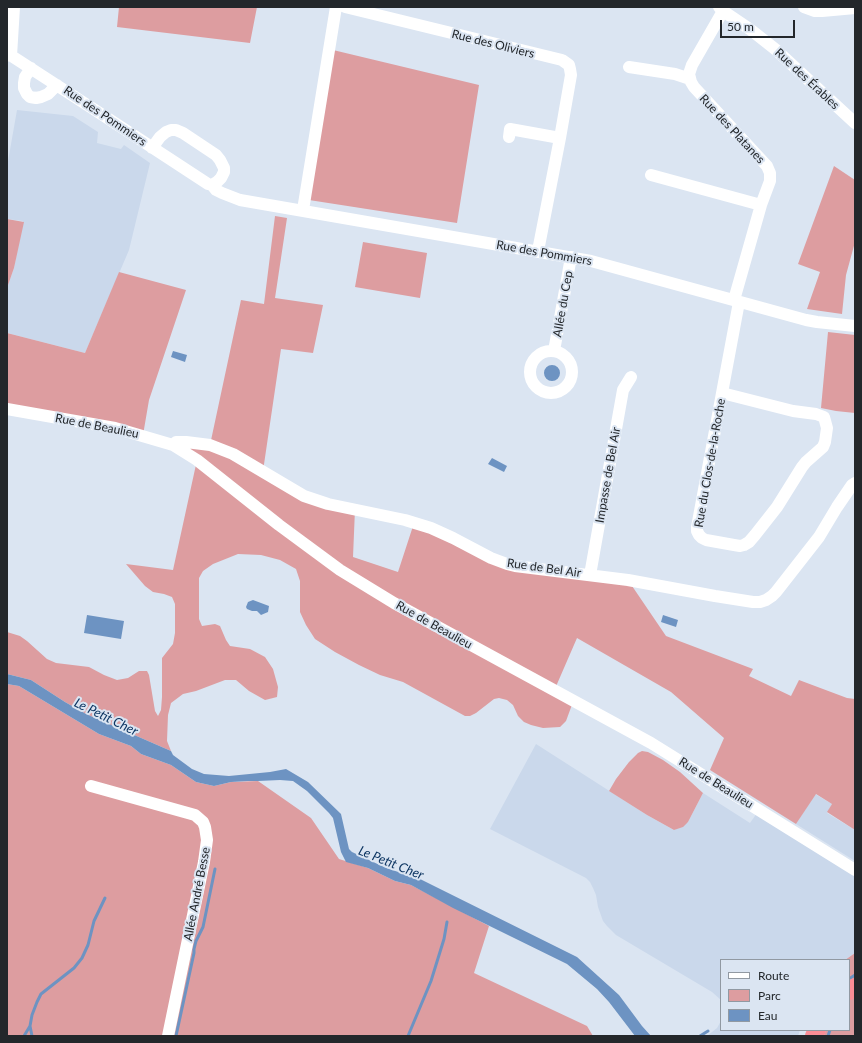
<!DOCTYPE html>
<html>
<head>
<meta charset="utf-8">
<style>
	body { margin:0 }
	#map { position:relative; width:862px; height:1043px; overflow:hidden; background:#dbe5f2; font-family:Lato,sans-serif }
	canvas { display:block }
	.frame { position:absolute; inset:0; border:8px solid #23272b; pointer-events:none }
	.legend { position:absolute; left:720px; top:959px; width:130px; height:72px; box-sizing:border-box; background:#dbe5f2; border:1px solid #9199a2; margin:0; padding:5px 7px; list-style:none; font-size:12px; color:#23272b }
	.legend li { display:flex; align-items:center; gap:8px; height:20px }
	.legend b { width:20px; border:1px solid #9199a2 }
	.scale { position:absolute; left:720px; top:20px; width:75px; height:18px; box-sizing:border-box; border:2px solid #23272b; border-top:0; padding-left:5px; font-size:12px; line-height:14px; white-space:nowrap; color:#23272b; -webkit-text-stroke:3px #dbe5f2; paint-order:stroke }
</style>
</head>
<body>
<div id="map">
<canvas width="862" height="1043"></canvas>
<div class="frame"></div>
<ul class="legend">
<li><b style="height:5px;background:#fff"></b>Route</li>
<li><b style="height:11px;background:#dd9da0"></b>Parc</li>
<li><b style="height:11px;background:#6d93c2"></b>Eau</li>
</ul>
<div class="scale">50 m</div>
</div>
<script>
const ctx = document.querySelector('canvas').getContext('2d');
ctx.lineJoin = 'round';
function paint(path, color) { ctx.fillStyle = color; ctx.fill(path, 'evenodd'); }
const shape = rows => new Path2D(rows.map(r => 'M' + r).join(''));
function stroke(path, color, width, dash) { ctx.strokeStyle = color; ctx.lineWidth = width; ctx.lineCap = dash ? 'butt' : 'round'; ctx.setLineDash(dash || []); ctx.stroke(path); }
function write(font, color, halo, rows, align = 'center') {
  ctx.font = font + ' Lato,sans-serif'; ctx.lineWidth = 4; ctx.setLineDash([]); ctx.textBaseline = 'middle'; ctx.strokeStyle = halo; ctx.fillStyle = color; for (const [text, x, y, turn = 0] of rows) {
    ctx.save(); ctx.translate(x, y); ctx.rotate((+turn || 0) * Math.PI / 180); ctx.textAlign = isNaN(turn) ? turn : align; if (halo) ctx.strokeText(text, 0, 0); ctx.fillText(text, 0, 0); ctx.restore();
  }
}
paint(shape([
	[17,110,73,116,98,132,97,143,121,149,124,145,150,163,129,250,85,353,7,333,7,288,14,268,23,221,7,219,7,167],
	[536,744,647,815,674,830,688,822,703,793,750,823,757,813,855,874,855,953,845,960,721,960,721,1000,712,992,616,935,607,926,603,921,598,907,596,895,593,888,590,882,586,878,490,829],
	[815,794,832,804,827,813,855,830,855,861,796,824],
	[721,1021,721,1030,800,1030,798,1036,707,1036,717,1028]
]), '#cad8eb');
paint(shape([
	[119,7,257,7,250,43,117,27],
	[333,50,479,85,457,223,309,200],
	[834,166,855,180,855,242,846,275,842,314,807,309,820,272,798,264],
	[275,216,287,218,275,298,323,305,313,353,281,349,263,471,304,496,355,509,353,557,398,572,414,523,491,558,628,580,666,636,753,669,749,676,791,696,799,680,847,698,855,699,855,830,827,812,832,804,816,794,796,824,710,770,724,738,671,692,577,638,554,691,573,702,566,721,560,727,543,728,531,725,524,722,518,716,513,705,507,700,499,698,494,699,476,713,470,716,465,716,403,682,380,675,359,665,335,652,315,639,306,625,300,612,300,581,296,569,280,560,261,555,238,554,213,564,203,571,199,578,199,619,202,626,215,624,220,626,226,640,230,646,250,649,265,657,273,669,278,687,277,697,265,700,249,691,236,680,225,680,196,691,183,694,171,703,168,715,167,741,171,751,86,714,65,702,31,680,7,674,7,632,20,636,27,641,47,659,56,663,89,667,104,675,117,680,128,678,139,671,147,671,149,675,155,711,158,716,161,710,162,697,162,658,173,644,175,633,175,604,172,597,164,594,153,592,145,586,126,564,173,570,197,460,173,445,210,445,241,300,264,304],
	[7,219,24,222,14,268,7,288],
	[363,242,427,253,420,298,355,287],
	[119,272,186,290,149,400,143,435,7,409,7,333,85,353],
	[828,332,855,335,855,413,836,411,821,408],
	[7,684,19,686,99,734,131,746,141,754,171,765,196,782,214,786,231,782,258,781,311,818,339,859,368,868,395,881,411,885,489,926,474,973,587,1026,593,1036,7,1036],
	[642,751,648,752,663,760,680,772,703,793,688,822,683,827,674,830,647,815,609,791,616,779,629,762,638,753],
	[855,953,855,979,849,983,849,960,845,960],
	[855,991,855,1036,824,1036,826,1030,849,1030,849,997]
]), '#dd9da0');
paint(shape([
	[173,351,187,355,185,362,171,357],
	'544 373a8 8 0 1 1 16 0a8 8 0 1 1-16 0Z',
	[492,458,507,466,504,472,488,464],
	[253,600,269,606,268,612,261,615,257,611,252,611,247,609,246,607,248,602],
	[87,615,124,621,121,639,84,633],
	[663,615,678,620,676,627,661,622],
	[7,674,31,680,65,702,86,714,171,751,173,755,192,769,204,774,229,776,270,772,286,769,308,782,341,814,349,849,352,852,386,868,420,879,577,957,619,995,642,1026,651,1036,635,1036,609,1002,597,989,567,964,453,908,411,885,395,881,368,868,346,862,341,852,333,818,329,813,307,791,293,781,280,780,258,781,248,781,231,782,214,786,196,782,171,765,141,754,131,746,99,734,19,686,7,684]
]), '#6d93c2');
stroke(shape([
	[849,979,855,975],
	[24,1036,30,1026],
	[32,1036,30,1026,32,1015,37,1002,41,994,74,968,82,958,88,945,94,921,105,898],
	[176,1036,194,953,194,949,196,941,203,927,215,869],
	[408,1036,431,981,444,939,447,922],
	[700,1036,708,1031],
	[828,1036,830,1030]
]), '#6d93c2', 3);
stroke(shape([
	[345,7,562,60,569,65,570,69,571,75,560,138,538,251],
	[719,7,723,11,751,30,775,49,855,123],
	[804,7,815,11,822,11,855,8],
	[723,11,692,65,689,74,691,82,694,87,767,166,770,173,770,181,761,205,734,300],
	[7,53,95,110,208,184,212,185,216,190,222,193,240,200,591,261,806,320,817,322,855,326],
	[11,56,14,7],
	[629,67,675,74,690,79],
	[31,68,25,77,24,83,24,88,27,94,30,97,36,98,41,97,48,94,57,85],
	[509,137,510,129,560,138],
	[152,148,160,137,166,132,171,130,176,130,183,133,216,155,220,160,224,168,224,172,221,178,217,182,212,185],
	[651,175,761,205],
	[303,210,336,7],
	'530 372a21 21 0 1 1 42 0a21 21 0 1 1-42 0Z',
	[554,351,571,257],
	[722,393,793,411,816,414,824,417,827,428,825,442,823,447,806,462,802,467,777,507,755,535,749,542,744,545,740,546,734,545,706,540,702,538,699,535,697,531,697,527,722,393,739,302],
	[7,409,115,428,173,445,197,460,279,525,340,570,394,603,651,743,855,870],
	[173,445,176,442,186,442,210,445,233,454,304,496,328,504,405,520,431,528,453,538,491,558,507,564,515,566,628,580,715,596,753,602,760,602,766,600,772,596,776,592,819,537,837,507,852,485,855,483],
	[590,575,623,390,631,377],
	[91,786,195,815,203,822,205,827,207,840,204,862,168,1036]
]), '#fff', 12);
stroke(shape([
	[849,991,855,987],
	[814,1036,817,1030]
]), '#fb8d96', 18);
write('12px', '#23272b', '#dbe5f2', [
	["Rue des Oliviers",493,44,14],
	["Rue des Érables",807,79,43],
	["Rue des Pommiers",105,116,34],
	["Rue des Platanes",732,129,47],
	["Rue des Pommiers",544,253,10],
	["Allée du Cep",563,304,-80],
	["Rue de Beaulieu",97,426,11],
	["Rue du Clos-de-la-Roche",710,463,-80],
	["Impasse de Bel Air",608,475,-80],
	["Rue de Bel Air",544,568,8],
	["Rue de Beaulieu",434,625,29],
	["Rue de Beaulieu",716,783,32],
	["Allée André Besse",197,894,-79]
]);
write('italic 13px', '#0e3663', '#dbe5f2', [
	["Le Petit Cher",106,717,26],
	["Le Petit Cher",391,863,22]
]);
</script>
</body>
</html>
